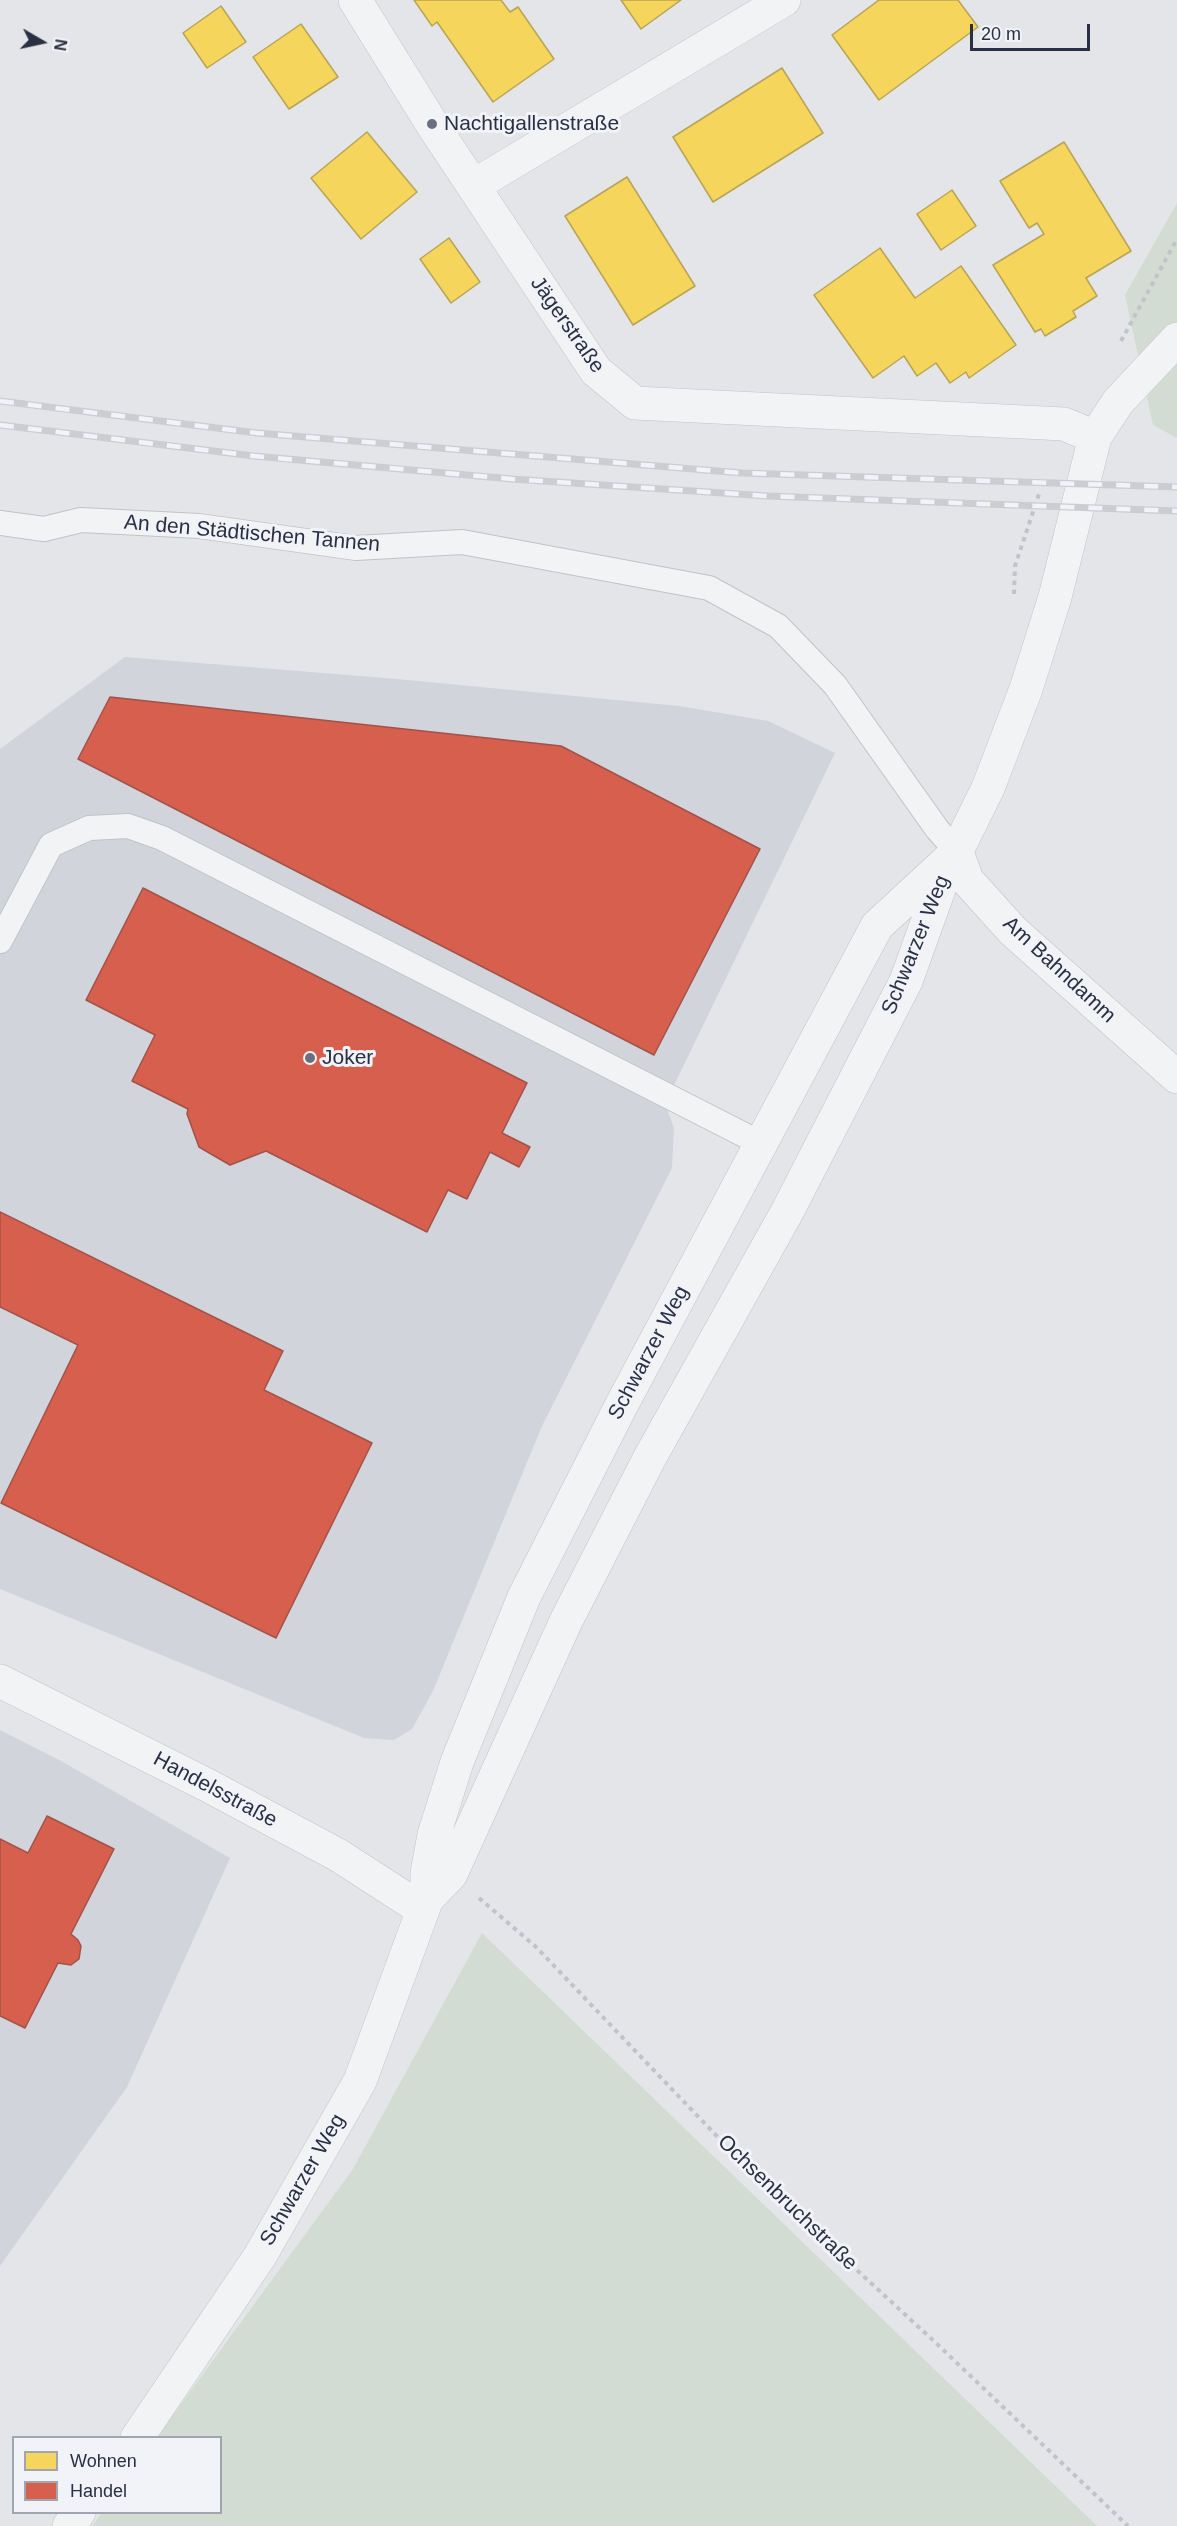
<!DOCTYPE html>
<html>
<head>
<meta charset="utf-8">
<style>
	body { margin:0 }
	#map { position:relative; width:1177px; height:2526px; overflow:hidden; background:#e3e5e8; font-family:Arial,sans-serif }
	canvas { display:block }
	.legend { position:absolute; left:12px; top:2436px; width:210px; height:78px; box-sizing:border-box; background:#f1f3f8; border:2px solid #a1a5b0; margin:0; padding:8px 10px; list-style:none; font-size:18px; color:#293043 }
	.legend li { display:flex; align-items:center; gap:12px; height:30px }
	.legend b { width:30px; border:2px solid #a1a5b0 }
	.north { position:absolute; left:12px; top:12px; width:60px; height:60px; -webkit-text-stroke:4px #f1f3f8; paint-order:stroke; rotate:99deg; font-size:16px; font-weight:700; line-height:24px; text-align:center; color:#293043 }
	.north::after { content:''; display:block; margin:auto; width:21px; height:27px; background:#293043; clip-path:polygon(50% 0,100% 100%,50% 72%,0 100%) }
	.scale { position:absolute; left:970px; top:24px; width:120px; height:27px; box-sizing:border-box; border:3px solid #293043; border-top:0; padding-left:8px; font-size:18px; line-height:21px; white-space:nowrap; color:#293043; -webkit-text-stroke:4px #f1f3f8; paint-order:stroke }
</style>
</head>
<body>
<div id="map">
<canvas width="1177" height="2526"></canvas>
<ul class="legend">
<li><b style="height:16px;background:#f6d55c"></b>Wohnen</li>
<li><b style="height:16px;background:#d6604d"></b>Handel</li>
</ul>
<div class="north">N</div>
<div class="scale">20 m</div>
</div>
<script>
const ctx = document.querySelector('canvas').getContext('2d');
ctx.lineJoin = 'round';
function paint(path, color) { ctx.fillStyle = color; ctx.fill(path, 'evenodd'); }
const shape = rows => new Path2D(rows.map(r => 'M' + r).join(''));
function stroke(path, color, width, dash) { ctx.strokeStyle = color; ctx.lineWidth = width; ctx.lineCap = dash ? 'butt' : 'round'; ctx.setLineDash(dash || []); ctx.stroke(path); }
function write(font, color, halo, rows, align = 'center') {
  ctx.font = font + ' Arial,sans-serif'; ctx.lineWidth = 6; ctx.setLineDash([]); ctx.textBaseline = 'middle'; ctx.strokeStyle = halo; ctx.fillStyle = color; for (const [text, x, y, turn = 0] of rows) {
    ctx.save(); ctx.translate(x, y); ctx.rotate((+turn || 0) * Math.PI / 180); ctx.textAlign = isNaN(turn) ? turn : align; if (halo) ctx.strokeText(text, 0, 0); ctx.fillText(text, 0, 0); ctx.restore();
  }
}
paint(shape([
	[125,657,397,679,679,706,768,721,835,753,665,1104,674,1128,672,1168,542,1426,433,1691,412,1729,394,1740,364,1738,0,1589,0,749],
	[0,1730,63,1762,230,1858,127,2087,0,2266]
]), '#d1d4db');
paint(shape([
	[1177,203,1177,438,1153,425,1125,295],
	[482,1933,1097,2526,92,2526,102,2513,220,2512,220,2438,157,2437,353,2169]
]), '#d2dcd3');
const homes = shape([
	[414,0,501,0,510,12,518,7,554,59,493,102,437,22,432,26,414,0],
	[621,0,681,0,641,29,621,0],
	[879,0,958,0,978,27,879,100,832,35,879,0],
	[221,6,246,42,207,68,183,33,221,6],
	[301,24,338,77,289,109,253,57,301,24],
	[782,68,823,133,713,202,673,137,782,68],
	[367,132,417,192,361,239,311,178,367,132],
	[1064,142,1131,251,1086,278,1097,296,1073,311,1076,317,1045,336,1041,329,1035,332,993,265,1044,234,1037,223,1029,228,1000,181,1064,142],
	[627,177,695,286,633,325,565,216,627,177],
	[952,190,976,226,941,250,917,214,952,190],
	[449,238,480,282,451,303,420,259,449,238],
	[880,248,915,298,961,266,1016,345,969,378,966,372,950,383,936,363,917,376,904,356,873,378,814,295,880,248]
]);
paint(homes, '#f6d55c');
stroke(homes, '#b8a454', 1.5);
const shops = shape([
	[110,697,561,746,760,849,654,1055,78,759,110,697],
	[143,888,527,1083,502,1133,530,1147,519,1167,490,1152,467,1199,448,1190,427,1232,266,1151,230,1165,199,1147,187,1114,188,1109,132,1081,155,1035,86,1000,143,888],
	[0,1212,283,1351,264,1390,372,1443,276,1638,1,1503,78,1345,0,1307,0,1212],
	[47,1816,114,1849,71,1934,78,1940,81,1946,79,1959,71,1965,58,1963,25,2028,0,2016,0,1839,28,1853,47,1816]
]);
paint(shops, '#d6604d');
stroke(shops, '#a2524a', 1.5);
const service = shape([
	[0,523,44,529,81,520,199,526,356,548,462,542,709,588,778,626,835,685,937,829,957,852],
	[0,941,51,845,89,828,128,826,162,838,760,1143]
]);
const minor = shape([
	[355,0,432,124,596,371,635,403,1064,424,1095,437],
	[473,186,784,0],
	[957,852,967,880,1013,931,1177,1077],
	[0,1681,207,1785,338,1855,423,1910],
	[427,1899,451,1874,566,1621,649,1459,787,1212,906,981,942,881,988,788,1026,689,1055,597,1095,437,1118,402,1177,339],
	[137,2438,260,2256,360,2081,427,1899,427,1873,434,1835,457,1762,524,1597,621,1406,877,926,957,852],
	[69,2526,79,2512]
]);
stroke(service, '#c1c3c6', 26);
stroke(minor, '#c1c3c6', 34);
stroke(shape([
	[1121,341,1177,239],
	[1014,594,1015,566,1040,491],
	[479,1898,535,1946,756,2177,936,2343,1128,2526]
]), '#c2c3c8', 4, [4.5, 4.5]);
stroke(service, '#f2f3f5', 24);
stroke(minor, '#f2f3f5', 33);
const rail = shape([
	[0,401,257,433,742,473,1177,487],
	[0,425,254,456,512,479,768,496,1177,511]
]);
stroke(rail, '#cbcdd0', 7);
stroke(rail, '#f1f3f8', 4.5, [14]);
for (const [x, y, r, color] of [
	[432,124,6,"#6a6f7d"],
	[310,1058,6,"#6a6f7d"]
]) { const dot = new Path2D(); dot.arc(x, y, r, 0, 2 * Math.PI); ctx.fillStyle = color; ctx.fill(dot); stroke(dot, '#f1f3f8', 2); }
write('21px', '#293043', '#f1f3f8', [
	["Nachtigallenstraße",444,124],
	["Joker",322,1058]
], 'left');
write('21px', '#293043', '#f1f3f8', [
	["Jägerstraße",567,325,55],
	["An den Städtischen Tannen",252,534,5],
	["Schwarzer Weg",916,945,-68],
	["Am Bahndamm",1059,970,43],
	["Schwarzer Weg",649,1353,-62],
	["Handelsstraße",215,1790,28],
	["Schwarzer Weg",303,2180,-60],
	["Ochsenbruchstraße",787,2203,44]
]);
</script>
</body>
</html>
